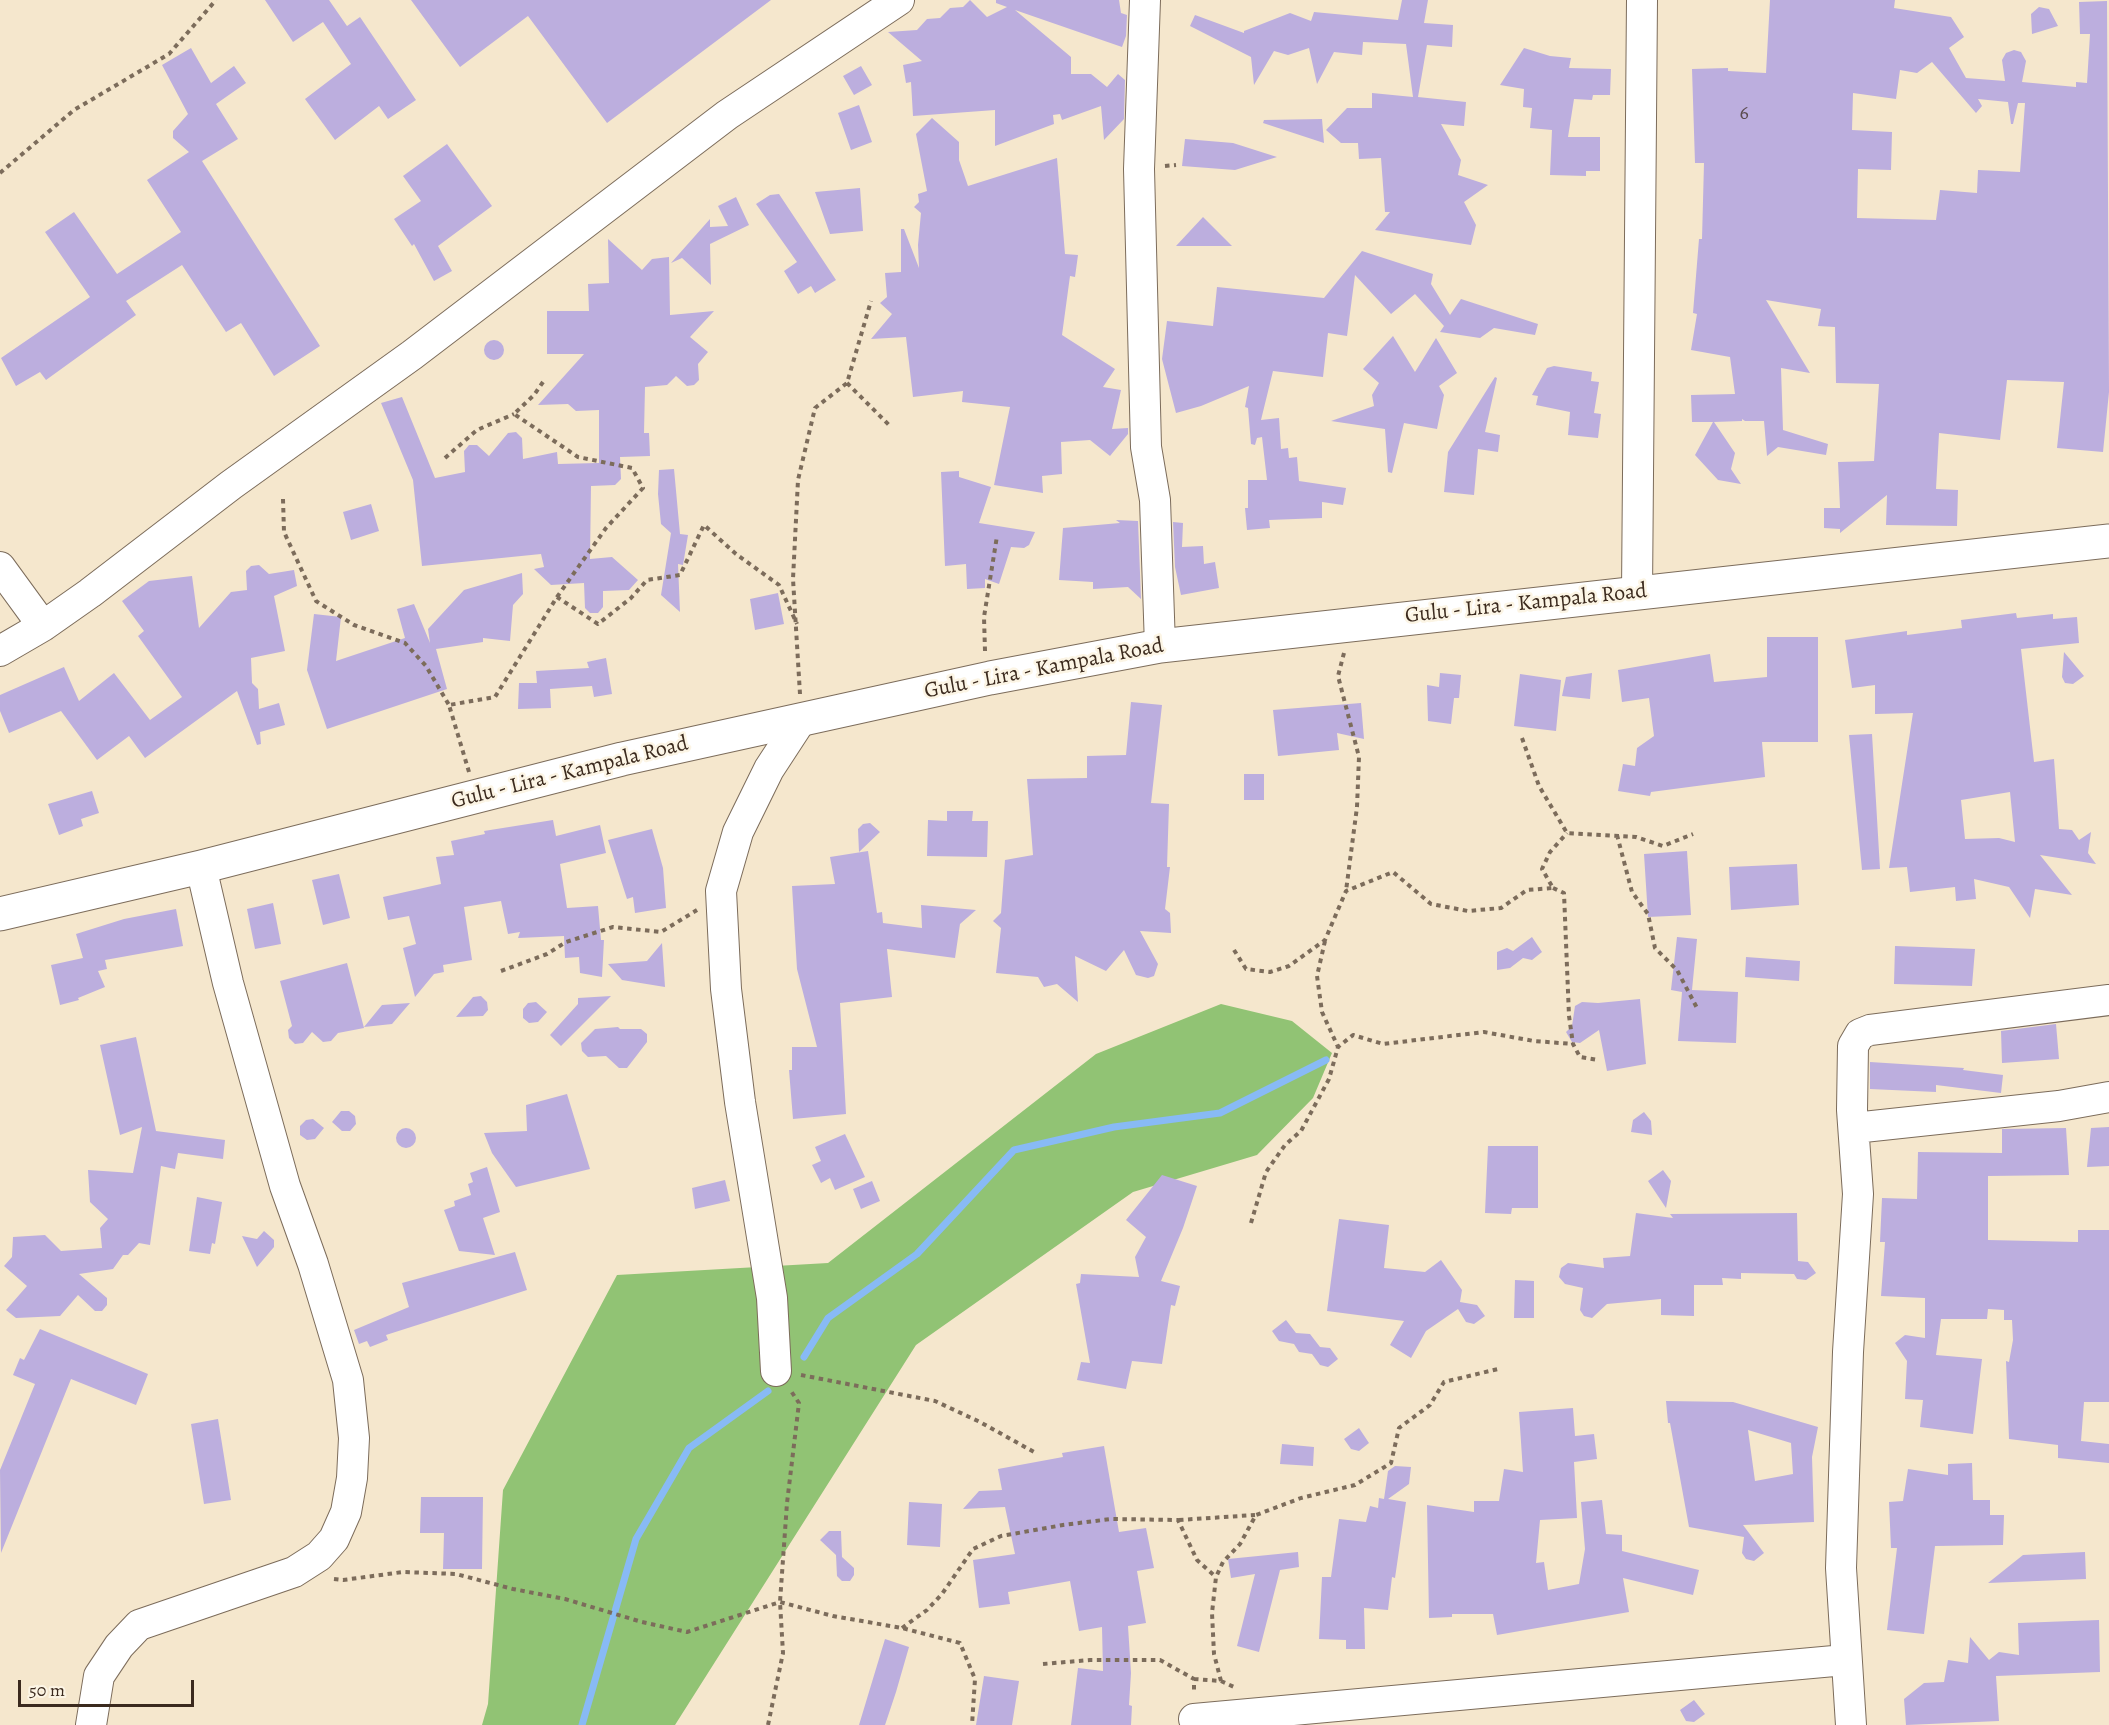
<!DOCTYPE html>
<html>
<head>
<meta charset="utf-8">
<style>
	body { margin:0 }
	#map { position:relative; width:2109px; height:1725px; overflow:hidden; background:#f5e7cd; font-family:Alegreya,serif }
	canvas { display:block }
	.scale { position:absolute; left:18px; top:1680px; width:176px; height:27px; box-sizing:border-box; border:3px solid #3b2a1e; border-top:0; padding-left:8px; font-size:18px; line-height:21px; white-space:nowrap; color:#3b2a1e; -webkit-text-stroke:4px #fcf5e5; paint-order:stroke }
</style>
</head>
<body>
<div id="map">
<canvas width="2109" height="1725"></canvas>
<div class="scale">50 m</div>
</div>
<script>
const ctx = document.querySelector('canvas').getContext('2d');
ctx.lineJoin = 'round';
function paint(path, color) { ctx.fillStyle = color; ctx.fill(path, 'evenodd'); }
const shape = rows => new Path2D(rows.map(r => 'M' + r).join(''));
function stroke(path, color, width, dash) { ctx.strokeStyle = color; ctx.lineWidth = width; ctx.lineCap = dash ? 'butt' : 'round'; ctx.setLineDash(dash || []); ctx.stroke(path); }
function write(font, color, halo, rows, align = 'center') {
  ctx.font = font + ' Alegreya,serif'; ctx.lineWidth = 5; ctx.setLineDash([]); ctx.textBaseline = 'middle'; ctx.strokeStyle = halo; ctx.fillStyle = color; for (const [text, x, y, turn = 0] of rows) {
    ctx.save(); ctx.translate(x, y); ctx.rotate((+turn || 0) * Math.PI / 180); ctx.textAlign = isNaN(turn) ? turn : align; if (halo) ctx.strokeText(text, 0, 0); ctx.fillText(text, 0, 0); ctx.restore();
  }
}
paint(shape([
	[1221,1004,1292,1021,1332,1053,1313,1098,1257,1155,1133,1192,916,1345,675,1725,482,1725,488,1704,503,1490,617,1275,828,1263,1096,1054]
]), '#91c374');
stroke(shape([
	[804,1357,828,1318,917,1254,1014,1150,1114,1127,1220,1113,1326,1060],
	[582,1725,636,1539,689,1448,768,1391]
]), '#88baf5', 7);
paint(shape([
	[265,0,329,0,347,26,360,17,416,100,388,119,379,106,335,140,305,99,351,64,323,22,293,42],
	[411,0,771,0,607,123,528,16,460,67],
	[970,0,987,17,1007,7,996,3,996,0,1119,0,1121,13,1127,15,1126,36,1122,47,1015,10,1071,57,1071,74,1091,74,1107,87,1118,74,1125,80,1124,119,1104,140,1101,106,1062,120,1060,114,1053,115,1054,124,995,146,995,110,913,116,911,82,906,83,903,65,922,61,888,32,917,30,927,19,940,18,950,8,963,7],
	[1402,0,1428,0,1424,23,1453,25,1452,47,1427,45,1418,97,1466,102,1464,126,1441,124,1461,160,1458,175,1488,185,1464,202,1476,225,1471,245,1375,230,1390,212,1385,212,1381,158,1359,159,1358,143,1341,143,1326,130,1347,108,1372,108,1372,93,1413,97,1406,44,1363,42,1362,55,1334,52,1317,84,1309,48,1288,55,1274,51,1254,85,1251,57,1190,26,1195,15,1244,33,1244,31,1290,13,1311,21,1314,12,1398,20],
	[1770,0,1895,0,1894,8,1951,17,1964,37,1949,48,1966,78,2005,81,2002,60,2006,53,2014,50,2021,52,2026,61,2022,82,2076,87,2076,82,2087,83,2090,34,2080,34,2079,2,2107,1,2109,392,2103,452,2057,448,2064,382,2007,380,2000,440,1939,433,1936,489,1958,490,1957,526,1886,525,1887,495,1840,533,1840,529,1824,528,1824,508,1840,508,1838,462,1874,461,1879,384,1836,383,1835,327,1818,326,1821,309,1766,300,1810,373,1781,368,1783,430,1828,444,1826,455,1778,447,1767,456,1764,421,1745,421,1742,419,1742,421,1714,422,1735,453,1731,469,1741,484,1718,480,1695,455,1713,422,1692,422,1691,395,1735,394,1730,357,1691,350,1697,314,1693,313,1699,239,1702,239,1704,163,1695,163,1692,69,1728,68,1728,71,1766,73],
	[1932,62,1976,113,1982,106,1978,99,2008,102,2011,124,2013,124,2018,103,2025,103,2020,172,1978,170,1977,193,1940,190,1936,220,1857,218,1858,169,1891,170,1892,132,1852,130,1853,93,1896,99,1900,70,1917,73],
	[2039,7,2049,9,2058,26,2032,34,2031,14],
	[191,48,211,83,234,66,246,83,216,104,238,139,202,161,320,346,274,376,241,323,226,332,182,265,126,301,136,315,46,380,40,372,16,386,1,358,90,297,45,232,74,212,117,274,181,232,147,180,189,152,173,138,173,131,188,114,162,65],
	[1524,48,1550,56,1571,58,1569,68,1611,69,1610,95,1593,95,1592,100,1574,99,1568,137,1600,137,1600,171,1586,171,1586,176,1550,175,1552,130,1530,128,1532,108,1523,107,1524,89,1500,85],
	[861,66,872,85,854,95,843,76],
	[859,105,872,142,851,150,838,113],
	[932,118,959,142,959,160,968,186,1057,158,1065,254,1078,255,1075,277,1070,276,1062,335,1115,369,1103,387,1121,390,1112,429,1128,428,1128,434,1110,456,1090,440,1061,442,1062,474,1042,476,1043,493,994,485,1010,407,962,402,963,391,913,397,906,337,871,339,892,314,880,303,887,297,885,273,901,272,901,229,904,229,919,268,918,245,921,213,914,207,919,202,918,194,927,191,916,134],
	[1322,119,1324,143,1263,123,1264,120],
	[1185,139,1233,143,1277,157,1235,170,1182,166],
	[447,144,492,206,438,246,452,271,434,281,414,244,412,246,394,219,421,201,403,176],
	[860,188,863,231,830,234,815,192],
	[779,194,836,280,815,293,811,286,798,294,784,271,797,262,756,204,770,195],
	[736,197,749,225,710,244,711,285,682,258,671,263,710,219,710,227,728,226,718,206],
	[1203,217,1232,246,1176,246],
	[608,239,642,270,652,259,669,257,670,315,714,311,690,337,708,352,698,364,699,380,694,385,687,386,676,376,667,385,645,387,644,433,649,433,650,456,620,457,621,479,615,485,591,486,590,559,612,557,638,580,629,590,603,591,603,607,598,613,590,613,585,608,584,583,551,585,534,569,544,567,541,554,422,566,413,480,381,403,402,397,435,478,465,472,464,451,469,445,477,445,489,456,508,433,516,432,522,438,523,459,557,452,558,464,599,463,599,410,576,411,568,404,538,405,584,354,547,354,547,311,589,311,588,284,609,283],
	[1362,251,1433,274,1431,284,1450,315,1461,299,1538,324,1535,335,1494,328,1480,338,1440,332,1444,326,1415,294,1391,314,1355,275,1347,336,1328,333,1323,377,1273,371,1261,420,1279,418,1281,449,1288,448,1289,458,1297,457,1299,481,1346,488,1343,505,1322,502,1322,518,1269,520,1270,528,1247,530,1245,508,1248,508,1248,480,1267,480,1262,437,1257,438,1255,445,1251,444,1248,408,1245,407,1249,386,1201,406,1176,413,1162,359,1167,321,1213,326,1217,287,1324,298],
	[1393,336,1415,372,1436,338,1457,373,1439,386,1444,395,1437,429,1404,423,1392,473,1388,472,1385,429,1331,421,1374,406,1372,395,1379,383,1363,369],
	'484 350a10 10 0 1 1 20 0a10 10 0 1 1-20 0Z',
	[1554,366,1592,372,1591,381,1599,382,1594,413,1601,414,1598,438,1568,435,1570,412,1536,405,1538,396,1532,395,1547,368],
	[1495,377,1497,378,1485,432,1500,435,1498,452,1478,449,1474,495,1444,492,1448,452],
	[674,469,680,534,688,535,683,565,678,564,680,612,661,595,671,533,661,524,658,494,659,470],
	[959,471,959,477,991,487,979,523,1035,532,1029,545,1024,548,1011,547,999,584,985,579,985,588,967,589,966,564,945,566,941,472],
	[371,504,379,531,351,540,343,512],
	[1116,520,1138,521,1141,599,1128,587,1093,589,1093,582,1059,580,1063,528,1120,523],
	[1173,522,1183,523,1182,547,1203,546,1204,564,1215,562,1219,588,1181,595,1175,567],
	[259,565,269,574,294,570,297,586,274,596,285,651,251,658,252,683,258,689,259,709,279,703,285,725,260,732,261,744,257,745,237,691,145,758,129,736,97,760,61,711,9,733,0,711,0,695,64,667,79,701,114,673,150,720,182,697,138,636,144,631,122,601,149,581,192,576,199,628,231,592,247,590,246,571,251,566],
	[522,573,523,594,513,605,510,641,483,638,483,642,436,649,447,689,327,729,307,670,314,614,341,617,336,661,405,638,397,609,414,604,430,643,428,629,464,590],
	[778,593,784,624,755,630,750,599],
	[2016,613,2017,618,2053,614,2053,619,2077,617,2079,643,2021,649,2034,762,2054,759,2059,829,2072,830,2079,840,2091,832,2088,853,2096,864,2040,855,2072,895,2035,889,2030,918,2009,887,1974,879,1976,899,1956,901,1955,887,1910,892,1907,867,1889,868,1913,713,1875,714,1875,685,1852,688,1845,640,1907,631,1907,635,1962,628,1961,620],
	[2010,792,2015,842,1999,838,1965,839,1961,800],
	[1767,637,1818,637,1818,742,1762,742,1765,777,1651,792,1650,796,1618,791,1623,764,1635,766,1637,748,1654,736,1649,698,1622,702,1618,670,1710,654,1714,682,1767,677],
	[2064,652,2084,676,2073,684,2065,683,2062,677],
	[606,658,612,694,594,697,592,686,550,689,551,708,518,709,519,683,537,683,536,671,589,668,587,662],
	[1440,673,1461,675,1459,698,1454,698,1451,724,1428,721,1427,685,1439,687],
	[1592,673,1590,699,1562,696,1566,677],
	[1520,674,1561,680,1556,731,1514,726],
	[1131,702,1162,705,1151,803,1169,804,1167,867,1170,867,1165,909,1170,913,1171,933,1140,931,1158,964,1154,976,1148,978,1136,975,1124,950,1106,971,1075,956,1078,1002,1057,984,1044,987,1038,977,996,973,1001,928,993,921,1001,913,1005,860,1033,855,1027,779,1087,778,1087,756,1126,755],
	[1361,703,1364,739,1337,733,1339,750,1278,756,1273,710],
	[1872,734,1880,869,1862,870,1849,735],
	[1244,774,1264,774,1264,800,1244,800],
	[92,791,99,813,81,819,83,826,59,835,48,804],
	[947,811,973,811,972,821,988,821,987,857,927,856,928,820,947,821],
	[553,820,556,836,600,825,606,853,560,864,567,908,598,906,601,940,604,940,602,977,580,973,579,957,565,958,564,936,518,938,520,932,508,934,501,901,464,907,472,960,443,965,444,972,434,974,415,997,403,948,416,944,409,916,388,920,383,897,441,884,436,857,454,855,451,841,485,834,484,831],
	[870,823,880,832,859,852,858,829,863,824],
	[652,829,663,868,666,908,635,913,633,897,627,899,608,840],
	[868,851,877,913,882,912,883,923,922,928,921,905,976,910,960,924,955,958,887,949,892,997,840,1003,846,1114,793,1119,789,1070,792,1070,792,1047,817,1047,797,969,792,886,835,884,830,857],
	[1687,851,1691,915,1648,917,1644,854],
	[1797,864,1799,905,1731,910,1729,867],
	[339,874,350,918,323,925,312,880],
	[273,903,281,944,255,949,247,909],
	[176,909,183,946,105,960,107,969,98,971,105,987,78,998,79,1000,60,1005,51,965,83,958,76,934,124,919],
	[1532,937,1542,952,1532,960,1523,958,1510,968,1497,970,1497,952,1507,948,1513,951],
	[1677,937,1697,939,1692,990,1738,992,1736,1043,1678,1041,1682,992,1671,990],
	[662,943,665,987,622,980,608,964,647,961],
	[1895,946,1975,949,1972,986,1894,984],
	[1746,957,1800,961,1799,981,1745,977],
	[347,963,364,1028,338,1033,331,1041,323,1042,312,1032,303,1043,295,1044,289,1038,288,1030,292,1026,280,981],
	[481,996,487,1002,488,1010,483,1016,456,1017,473,997],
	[611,996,561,1046,550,1035,578,1004,578,998],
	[1640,999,1646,1064,1607,1071,1599,1030,1580,1043,1572,1042,1566,1032,1572,1026,1575,1006,1582,1002,1598,1003],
	[536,1002,547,1012,538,1022,529,1023,523,1018,523,1009,528,1003],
	[410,1003,392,1024,364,1027,382,1005],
	[2056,1024,2059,1059,2002,1063,2001,1031],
	[618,1027,620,1029,641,1029,647,1034,647,1042,627,1068,619,1068,606,1056,588,1057,582,1051,581,1043,595,1029],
	[136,1037,156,1131,225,1140,223,1159,178,1153,175,1169,161,1166,150,1245,139,1243,128,1255,123,1255,113,1269,79,1274,107,1298,107,1305,102,1311,95,1311,78,1295,60,1316,16,1318,6,1310,27,1286,4,1266,12,1257,13,1237,45,1235,61,1251,102,1248,100,1228,108,1219,90,1202,88,1170,133,1173,142,1127,120,1135,100,1045],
	[1870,1062,1964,1068,1963,1070,2003,1075,2001,1093,1936,1085,1936,1092,1870,1089],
	[567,1094,590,1169,516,1187,492,1153,484,1133,527,1131,526,1105],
	[341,1111,349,1111,355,1116,356,1124,350,1131,342,1131,332,1122],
	[1644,1112,1651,1121,1652,1135,1631,1132,1633,1120],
	[313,1119,324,1128,315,1139,307,1140,300,1135,300,1126,306,1120],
	[2109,1127,2109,1166,2087,1167,2091,1128],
	'396 1138a10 10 0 1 1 20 0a10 10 0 1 1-20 0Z',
	[2066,1128,2069,1175,1988,1176,1988,1240,2078,1242,2078,1230,2109,1230,2109,1402,2084,1402,2081,1441,2109,1444,2109,1463,2058,1458,2058,1445,2009,1439,2006,1361,2009,1362,2013,1340,2012,1320,2004,1320,2004,1310,1988,1309,1987,1319,1941,1319,1936,1355,1982,1359,1973,1434,1920,1427,1923,1400,1905,1399,1907,1361,1895,1343,1905,1335,1925,1338,1925,1298,1881,1296,1885,1242,1880,1242,1882,1198,1917,1199,1918,1152,2002,1153,2002,1129],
	[845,1134,865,1177,835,1190,830,1178,821,1183,812,1165,821,1161,815,1147],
	[1488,1146,1538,1146,1538,1208,1512,1208,1511,1214,1485,1213],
	[487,1167,500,1212,483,1218,495,1255,459,1251,444,1210,455,1206,454,1201,471,1195,468,1184,473,1182,470,1173],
	[1663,1170,1671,1181,1666,1208,1648,1181],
	[1162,1175,1197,1186,1183,1228,1161,1281,1180,1286,1175,1306,1171,1305,1162,1364,1132,1361,1126,1389,1077,1380,1081,1362,1090,1363,1076,1284,1080,1283,1081,1274,1139,1277,1135,1257,1146,1237,1126,1220],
	[725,1180,730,1201,695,1209,692,1188],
	[872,1181,880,1201,861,1209,853,1189],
	[197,1197,222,1202,215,1244,212,1243,210,1254,189,1251],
	[1636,1213,1673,1218,1670,1214,1797,1213,1798,1261,1808,1262,1816,1273,1806,1280,1797,1279,1794,1274,1741,1273,1741,1279,1722,1278,1723,1285,1694,1285,1694,1316,1661,1315,1661,1299,1607,1304,1592,1318,1584,1316,1580,1310,1583,1288,1565,1284,1559,1277,1561,1268,1568,1263,1604,1268,1603,1258,1630,1256],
	[1339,1219,1389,1225,1384,1268,1425,1272,1441,1260,1462,1290,1460,1302,1477,1305,1485,1316,1474,1324,1466,1322,1458,1309,1426,1331,1411,1358,1390,1345,1404,1321,1327,1311],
	[264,1231,274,1240,274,1247,257,1267,242,1236,257,1239],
	[515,1252,527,1290,386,1335,388,1340,370,1347,367,1341,359,1344,354,1330,409,1307,402,1283],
	[1515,1280,1534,1281,1534,1318,1514,1318],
	[1286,1320,1296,1333,1310,1334,1320,1347,1330,1348,1338,1359,1328,1367,1320,1365,1312,1354,1299,1352,1294,1344,1279,1341,1272,1331],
	[40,1329,148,1374,136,1405,71,1379,1,1553,0,1470,35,1384,13,1375,20,1358,24,1360],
	[1666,1401,1733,1402,1818,1427,1812,1457,1814,1522,1743,1525,1764,1553,1754,1561,1746,1559,1742,1553,1744,1537,1689,1527,1670,1423,1668,1423],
	[1748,1430,1791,1443,1793,1474,1755,1481],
	[1573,1408,1575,1436,1594,1434,1597,1459,1574,1462,1577,1518,1540,1520,1536,1563,1544,1562,1548,1590,1579,1584,1585,1549,1581,1502,1602,1500,1606,1534,1622,1535,1622,1551,1699,1570,1693,1595,1623,1578,1629,1612,1497,1635,1493,1614,1452,1614,1452,1617,1429,1618,1427,1505,1474,1512,1474,1501,1499,1501,1504,1469,1523,1472,1519,1412],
	[218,1419,231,1500,204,1504,191,1424],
	[1359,1428,1369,1443,1359,1451,1351,1449,1344,1439],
	[1282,1444,1314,1447,1313,1466,1280,1464],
	[1104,1446,1119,1532,1146,1528,1154,1568,1137,1571,1146,1623,1128,1626,1131,1673,1129,1705,1132,1706,1131,1725,1071,1725,1078,1668,1103,1671,1102,1627,1079,1631,1070,1581,1008,1592,1010,1604,979,1608,973,1560,1015,1554,1005,1507,963,1509,979,1491,1002,1490,998,1469,1063,1457,1062,1453],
	[1972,1463,1973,1500,1990,1500,1990,1515,2004,1515,2003,1545,1935,1546,1924,1634,1887,1630,1897,1548,1891,1548,1889,1502,1903,1501,1908,1469,1948,1475,1948,1464],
	[1395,1466,1411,1467,1409,1484,1388,1499,1406,1502,1395,1578,1392,1577,1388,1610,1364,1608,1365,1649,1346,1649,1346,1640,1319,1639,1322,1577,1331,1577,1339,1519,1366,1522,1370,1506,1378,1508,1379,1498,1384,1499,1388,1471],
	[421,1497,483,1497,482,1569,443,1569,444,1533,420,1533],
	[909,1502,942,1504,940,1547,907,1545],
	[829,1531,841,1531,842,1557,854,1568,854,1575,850,1581,842,1581,837,1576,836,1555,820,1540],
	[1298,1552,1299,1567,1280,1570,1259,1652,1237,1646,1255,1574,1231,1578,1228,1559],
	[2085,1552,2086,1579,1988,1583,2023,1555],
	[2099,1620,2100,1672,1996,1676,1999,1721,1906,1725,1904,1699,1924,1683,1944,1682,1948,1660,1968,1663,1970,1637,1989,1660,1999,1652,2019,1655,2018,1623],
	[885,1639,909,1647,896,1692,885,1725,859,1725],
	[984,1676,1019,1681,1012,1725,976,1725],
	[1694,1700,1705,1714,1694,1722,1686,1721,1680,1710]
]), '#bcaede');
const minor = shape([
	[1145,0,1139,169,1146,447,1155,500,1160,646],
	[0,567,43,626],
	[1637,592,1642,0],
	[0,651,43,626,90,593,231,485,412,355,727,115,899,0],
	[1854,1128,2059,1106,2109,1097],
	[776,1371,772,1298,740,1102,726,989,721,891,738,832,769,769,801,720],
	[1194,1719,1845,1660],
	[91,1725,99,1676,119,1646,139,1625,294,1572,319,1556,334,1539,346,1512,352,1478,354,1438,348,1380,313,1264,285,1186,228,983,201,867],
	[1851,1725,1841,1568,1848,1352,1858,1194,1852,1110,1853,1046,1860,1034,1870,1030,2109,1000]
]);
const major = shape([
	[0,914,201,867,622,759,990,678,1160,646,2109,541]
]);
stroke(minor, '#7c6c5b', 32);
stroke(major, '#7c6c5b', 35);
stroke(shape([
	[1165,166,1176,165],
	[0,173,74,110,169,54,216,0],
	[543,382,534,395,514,414,578,457,632,468,643,488,606,528,557,597],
	[847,383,889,425],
	[445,458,477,430,514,414],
	[283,499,284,532,316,601,354,625,405,643,426,666,449,705],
	[985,651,984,617,997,536],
	[1344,653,1338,676,1359,757,1357,807,1346,891],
	[800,694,793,579,798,480,815,408,847,383,871,301],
	[1522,738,1539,786,1567,833,1636,837,1663,846,1693,834],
	[469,772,449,705,495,697,557,597,598,624,631,598,647,580,680,575,704,525,736,554,779,585,797,624],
	[1617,835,1632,892,1648,914,1655,948,1677,970,1697,1008],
	[1553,888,1564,893,1569,1016,1573,1044,1580,1057,1598,1060],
	[1325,941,1317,976,1322,1012,1338,1047],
	[1234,950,1246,969,1270,972,1289,966,1325,940,1346,891,1393,872,1431,904,1468,911,1501,908,1527,890,1553,888,1542,869,1550,852,1567,833],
	[501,971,547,954,566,942,613,927,661,932,697,910],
	[1251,1223,1266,1172,1285,1145,1301,1131,1329,1079,1338,1047,1353,1035,1383,1044,1484,1032,1534,1041,1573,1044],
	[801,1375,935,1401,980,1422,1034,1452],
	[1179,1520,1255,1515],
	[334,1579,343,1580,403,1572,456,1574,513,1589,565,1599,642,1622,687,1632,780,1602,833,1616,902,1628,960,1643,975,1679,972,1725],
	[902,1628,927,1610,942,1594,973,1549,1001,1536,1063,1525,1111,1519,1178,1520,1197,1560,1216,1577],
	[1043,1664,1090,1660,1160,1660,1194,1679,1194,1693],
	[1194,1679,1221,1681,1234,1687],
	[1221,1681,1214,1654,1212,1613,1216,1577,1223,1562,1240,1544,1256,1515,1301,1498,1355,1485,1391,1463,1399,1428,1430,1405,1444,1382,1498,1369],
	[768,1725,783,1653,780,1602,787,1503,799,1403,791,1391]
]), '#7c6c5b', 4, [4.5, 4.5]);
stroke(minor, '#fff', 30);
stroke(major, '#fff', 33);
write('20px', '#5b4b4e', null, [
	["6",1744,114]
]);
write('22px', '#3b2a1e', '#fcf5e5', [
	["Gulu - Lira - Kampala Road",1526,604,-6],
	["Gulu - Lira - Kampala Road",1044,669,-11],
	["Gulu - Lira - Kampala Road",570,773,-14]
]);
</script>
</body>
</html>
